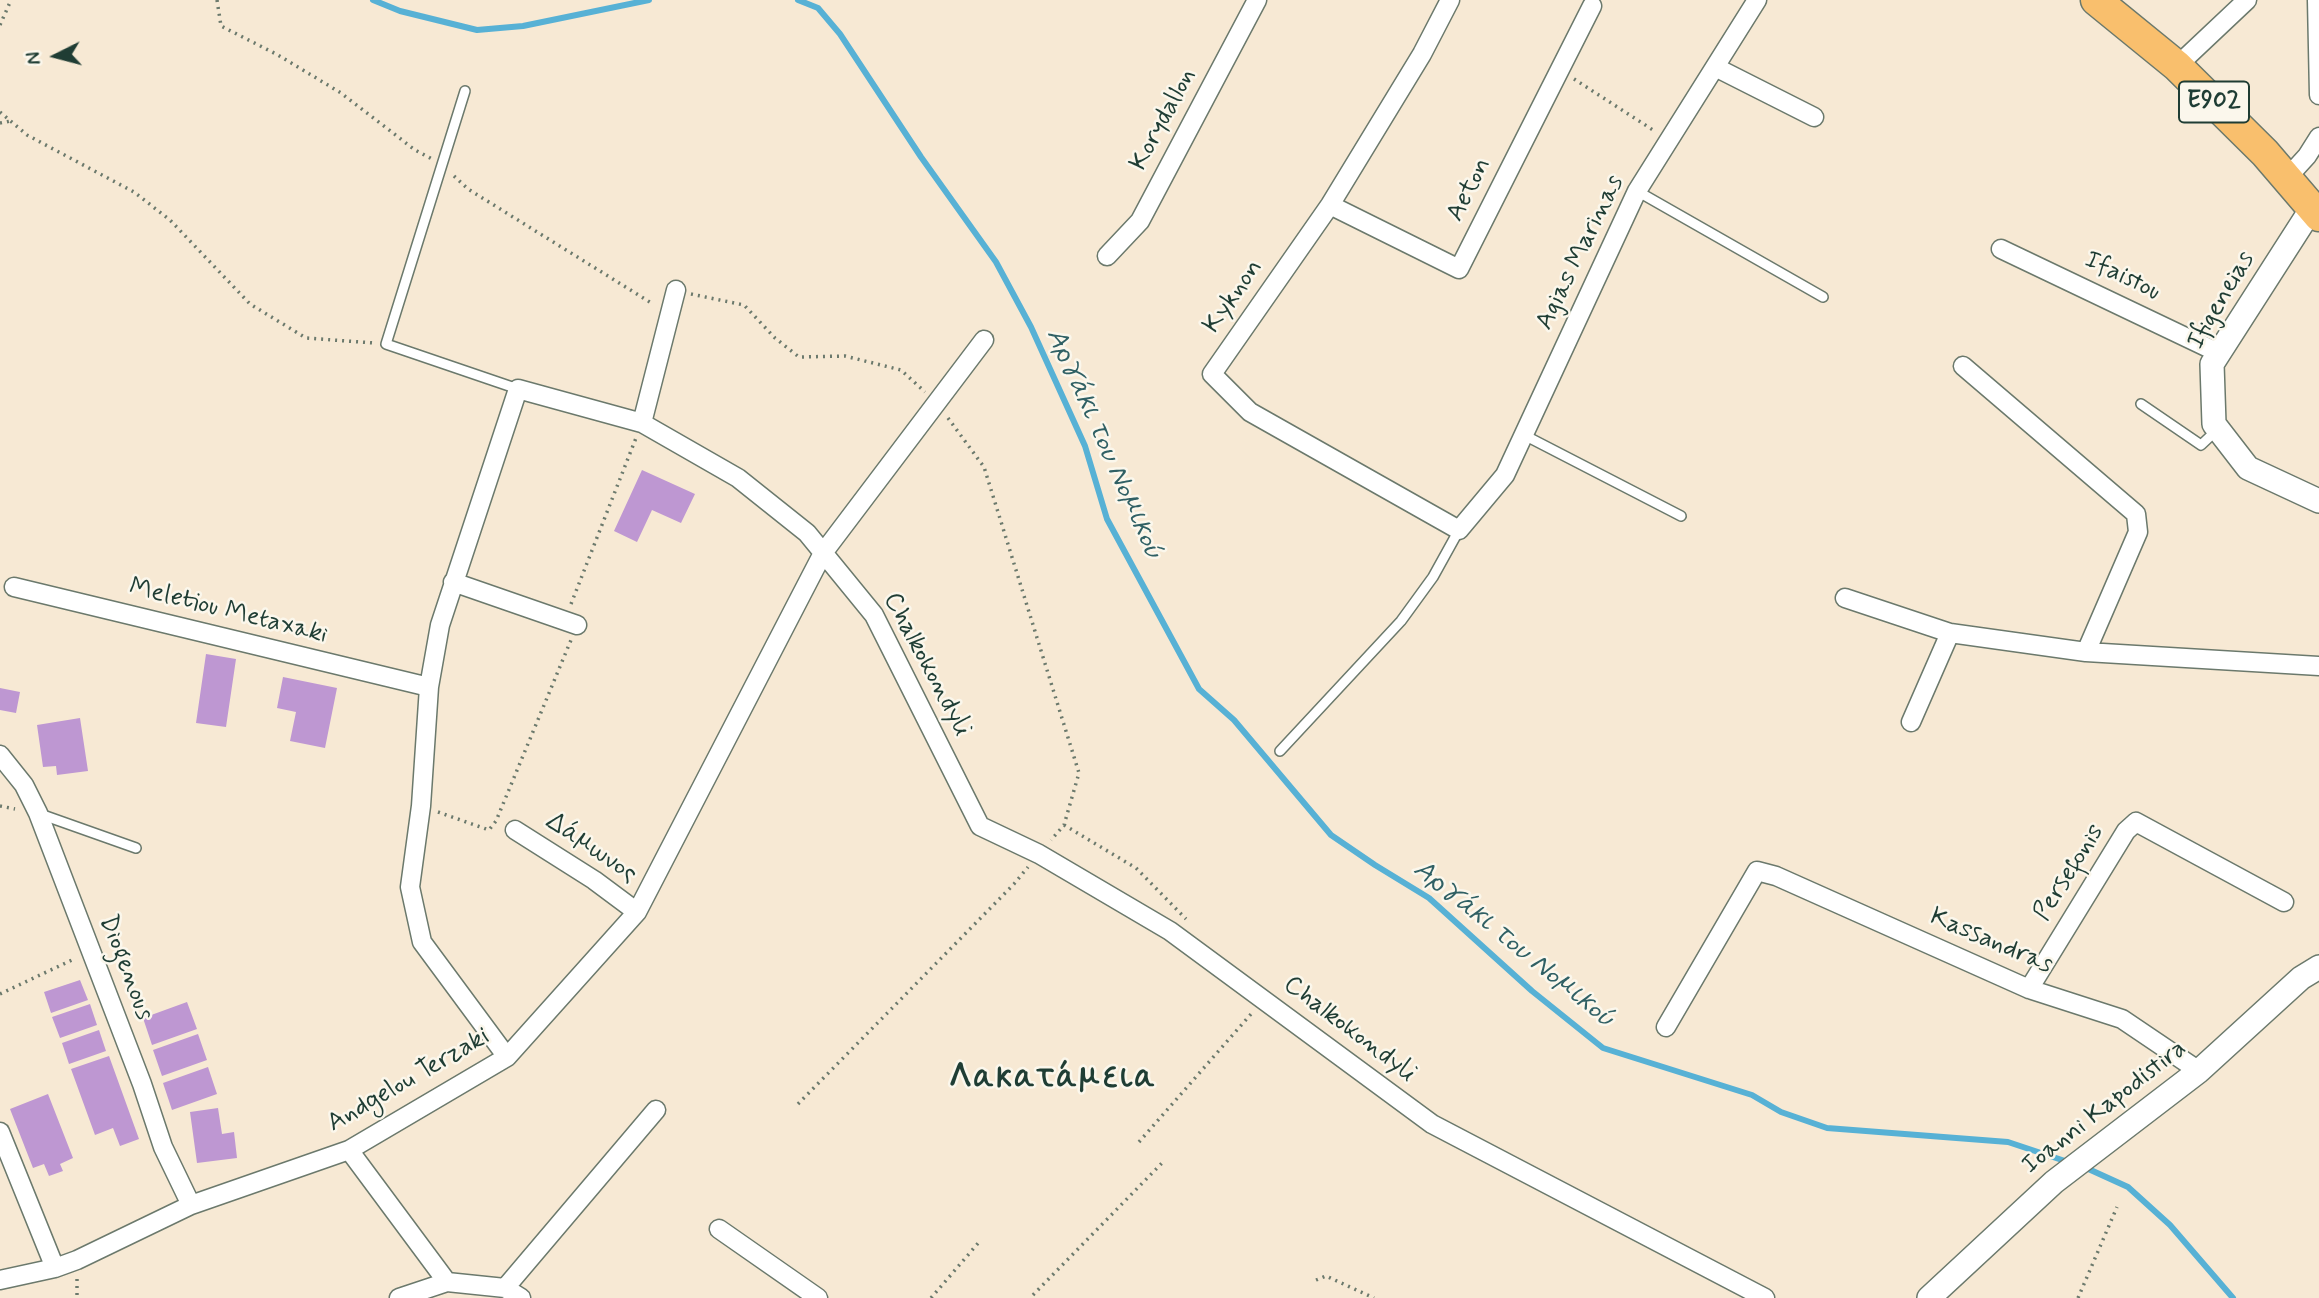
<!DOCTYPE html>
<html>
<head>
<meta charset="utf-8">
<style>
	body { margin:0 }
	#map { position:relative; width:2319px; height:1298px; overflow:hidden; background:#f7e9d4; font-family:Mynerve,sans-serif }
	canvas { display:block }
	.north { position:absolute; left:21px; top:21px; width:70px; height:70px; -webkit-text-stroke:5px #fbf7ec; paint-order:stroke; rotate:264deg; font-size:19px; font-weight:700; line-height:28px; text-align:center; color:#1f3d34 }
	.north::after { content:''; display:block; margin:auto; width:24px; height:32px; background:#1f3d34; clip-path:polygon(50% 0,100% 100%,50% 72%,0 100%) }
</style>
</head>
<body>
<div id="map">
<canvas width="2319" height="1298"></canvas>
<div class="north">N</div>
</div>
<script>
const ctx = document.querySelector('canvas').getContext('2d');
ctx.lineJoin = 'round';
const shape = rows => new Path2D(rows.map(r => 'M' + r).join(''));
function stroke(path, color, width, dash) { ctx.strokeStyle = color; ctx.lineWidth = width; ctx.lineCap = dash ? 'butt' : 'round'; ctx.setLineDash(dash || []); ctx.stroke(path); }
function paint(path, color) { ctx.fillStyle = color; ctx.fill(path, 'evenodd'); }
function write(font, color, halo, rows, align = 'center') {
  ctx.font = font + ' Mynerve,sans-serif'; ctx.lineWidth = 5; ctx.setLineDash([]); ctx.textBaseline = 'middle'; ctx.strokeStyle = halo; ctx.fillStyle = color; for (const [text, x, y, turn = 0] of rows) {
    ctx.save(); ctx.translate(x, y); ctx.rotate((+turn || 0) * Math.PI / 180); ctx.textAlign = isNaN(turn) ? turn : align; if (halo) ctx.strokeText(text, 0, 0); ctx.fillText(text, 0, 0); ctx.restore();
  }
}
stroke(shape([
	[373,0,400,11,477,30,523,26,649,0],
	[798,0,818,8,840,34,921,157,996,262,1031,327,1085,446,1107,519,1199,689,1234,720,1331,835,1375,865,1429,898,1532,991,1603,1048,1752,1095,1781,1112,1827,1128,2008,1142,2071,1163],
	[2084,1167,2128,1187,2170,1225,2233,1298]
]), '#57b1d5', 6);
paint(shape([
	[642,470,695,494,681,523,652,510,637,542,614,531],
	[206,654,236,659,226,727,196,723],
	[283,677,337,688,325,748,290,741,296,712,277,708],
	[0,688,20,692,16,713,0,710],
	[80,718,88,771,57,775,56,766,43,767,37,725],
	[80,980,88,1000,51,1013,44,992],
	[187,1002,197,1029,152,1045,143,1018],
	[90,1004,97,1025,60,1038,52,1017],
	[99,1030,106,1051,69,1064,62,1043],
	[198,1034,207,1060,162,1076,153,1050],
	[109,1056,139,1139,120,1146,113,1128,95,1135,71,1069],
	[208,1067,217,1094,172,1110,163,1083],
	[48,1094,73,1158,60,1164,63,1171,49,1176,44,1164,33,1168,10,1109],
	[218,1108,222,1134,234,1132,237,1158,197,1163,190,1112]
]), '#be97d2');
const service = shape([
	[465,91,386,344,518,389],
	[1637,191,1823,297],
	[2141,404,2201,445,2218,429],
	[1524,435,1681,516],
	[1280,751,1401,621,1433,577,1459,530],
	[40,814,136,848]
]);
const minor = shape([
	[1450,0,1422,54,1330,205,1212,374,1250,412,1459,530,1505,475,1637,191,1757,0],
	[2317,0,2319,95],
	[2177,66,2247,0],
	[1715,67,1814,117],
	[2286,179,2307,156,2319,137],
	[1330,205,1459,269,1592,6],
	[2001,249,2219,353],
	[1107,256,1140,221,1257,0],
	[1963,366,2136,514,2138,532,2086,652],
	[642,423,676,290],
	[453,582,577,625],
	[14,587,429,687],
	[1845,598,1950,633,2086,652,2319,666],
	[1911,722,1950,633],
	[0,755,24,785,38,813,142,1084,163,1147,191,1205],
	[515,830,594,880,637,912],
	[2029,989,2126,831,2136,822,2284,902],
	[1666,1027,1757,871,1776,876,2029,989,2122,1019,2199,1071],
	[507,1057,422,942,410,887,421,806,429,687,440,625,518,389,642,423,738,478,807,533,874,615,980,826,1039,854,1170,931,1432,1124,1765,1298],
	[0,1132,55,1268],
	[349,1150,447,1282,505,1288,521,1298],
	[719,1229,818,1298],
	[0,1280,55,1268,77,1260,191,1205,349,1150,507,1057,637,912,823,553,984,340],
	[505,1288,656,1110],
	[399,1298,447,1282]
]);
const tertiary = shape([
	[2312,208,2212,364,2214,424,2248,468,2319,501],
	[1929,1298,2054,1182,2199,1071,2301,978,2319,967]
]);
const primary = shape([
	[2096,0,2177,66,2265,153,2319,216]
]);
stroke(service, '#6b796c', 12);
stroke(minor, '#6b796c', 21);
stroke(tertiary, '#6b796c', 26);
stroke(primary, '#6b796c', 33);
stroke(shape([
	[217,0,221,26,278,55,341,93,415,150,432,159],
	[0,25,11,0],
	[1574,79,1653,130],
	[0,112,27,135,134,192,170,220,250,304,306,338,374,343],
	[0,123,11,121],
	[454,176,468,189,653,304],
	[691,294,744,305,775,338,799,357,845,356,901,370,925,392],
	[948,418,984,467,1079,773,1064,825,1051,840],
	[571,604,636,438],
	[0,806,15,809],
	[438,812,489,830,496,821,571,640],
	[1064,825,1136,868,1186,919],
	[0,994,74,959],
	[798,1104,1014,884,1028,867],
	[1139,1142,1251,1014],
	[77,1279,77,1298],
	[1316,1280,1326,1276,1374,1298],
	[1033,1295,1163,1162],
	[931,1298,980,1241],
	[2078,1298,2117,1207]
]), '#6b796c', 3.5, [2, 5]);
stroke(service, '#fff', 9);
stroke(minor, '#fff', 18);
stroke(tertiary, '#fff', 23);
stroke(primary, '#f9bf6d', 30);
for (const [x, y, w] of [
	[2214,102,70]
]) { const box = new Path2D(); box.roundRect(x - w / 2, y - 20.5, w, 41, 5); ctx.fillStyle = '#fbf7ec'; ctx.fill(box); stroke(box, '#1f3d34', 2); }
write('bold 24px', '#1f3d34', null, [
	["E902",2214,102]
]);
write('26px', '#1f3d34', '#fbf7ec', [
	["Korydallon",1164,120,-62],
	["Aeton",1470,190,-63],
	["Agias Marinas",1581,253,-64],
	["Ifaistou",2122,277,26],
	["Kyknon",1234,297,-55],
	["Ifigeneias",2222,301,-60],
	["Meletiou Metaxaki",228,612,14],
	["Chalkokondyli",926,665,62],
	["Δάμωνος",591,849,34],
	["Persefonis",2070,873,-58],
	["Kassandras",1991,942,23],
	["Diogenous",125,968,69],
	["Chalkokondyli",1349,1030,37],
	["Andgelou Terzaki",409,1081,-30],
	["Ioanni Kapodistira",2105,1108,-38]
]);
write('italic 28px', '#306064', '#fbf7ec', [
	["Αργάκι του Νομικού",1103,444,66],
	["Αργάκι του Νομικού",1513,945,39]
]);
ctx.letterSpacing = '2px';
write('bold 33px', '#1f3d34', '#fbf7ec', [
	["Λακατάμεια",1053,1080]
]);
ctx.letterSpacing = '0px';
</script>
</body>
</html>
